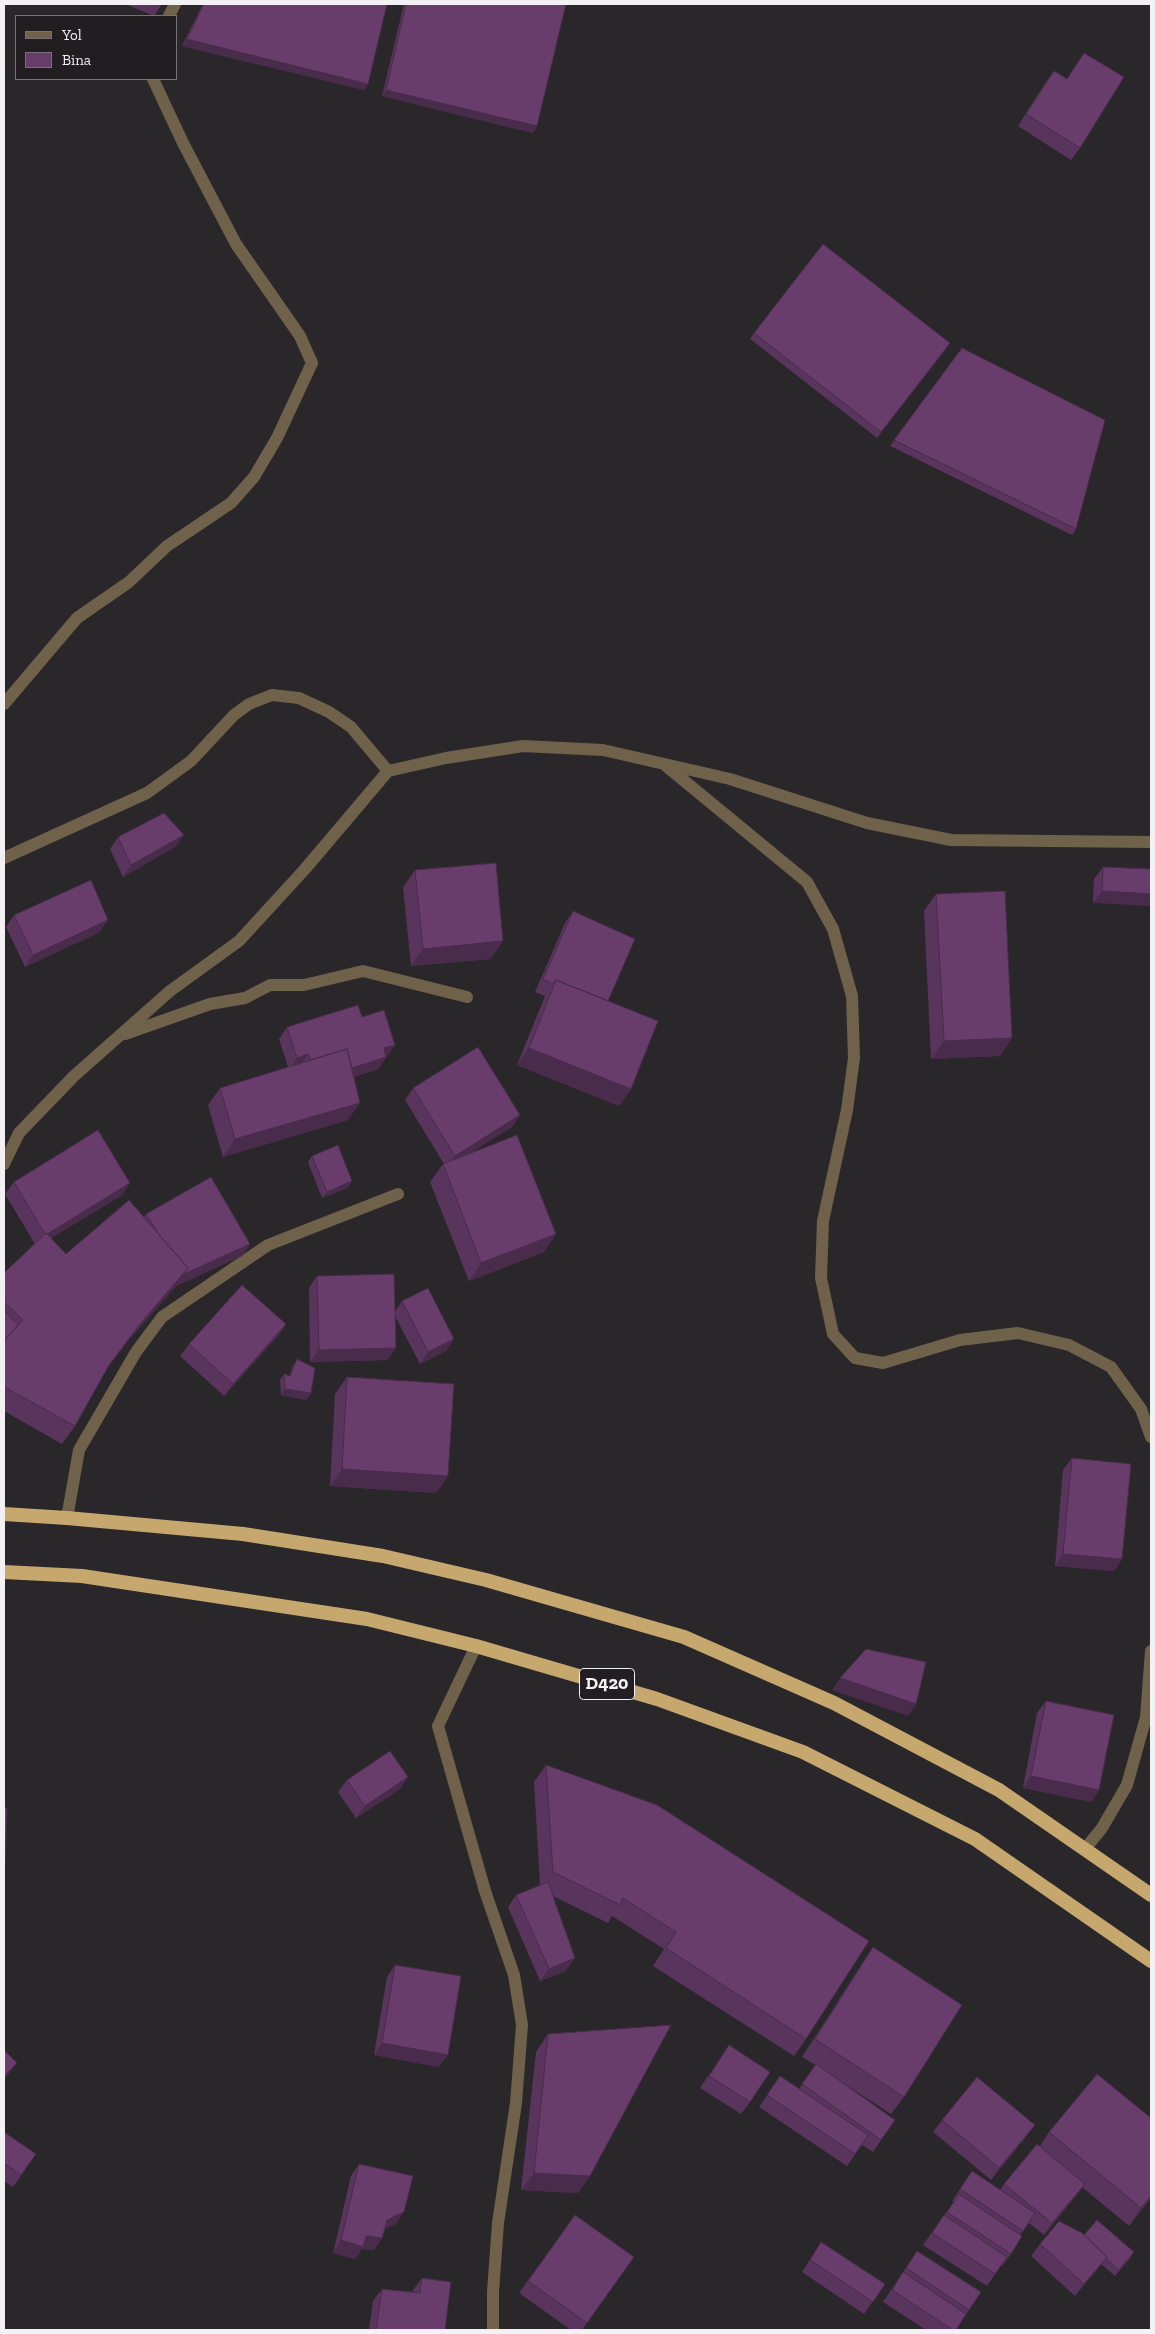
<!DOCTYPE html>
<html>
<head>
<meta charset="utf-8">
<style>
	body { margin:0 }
	#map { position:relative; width:1155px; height:2334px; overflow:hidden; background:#2a272b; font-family:"Zilla Slab",serif }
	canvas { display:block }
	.frame { position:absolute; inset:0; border:5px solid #f4f1f4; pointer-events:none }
	.legend { position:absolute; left:15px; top:15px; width:162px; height:65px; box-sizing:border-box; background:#211d21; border:1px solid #757275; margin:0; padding:6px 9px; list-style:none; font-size:15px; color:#f4f1f4 }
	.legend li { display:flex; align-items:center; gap:10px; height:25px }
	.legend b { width:25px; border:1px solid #757275 }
</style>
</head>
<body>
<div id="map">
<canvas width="1155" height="2334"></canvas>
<div class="frame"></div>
<ul class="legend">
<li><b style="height:6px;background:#70624a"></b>Yol</li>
<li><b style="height:14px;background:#683d6b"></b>Bina</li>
</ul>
</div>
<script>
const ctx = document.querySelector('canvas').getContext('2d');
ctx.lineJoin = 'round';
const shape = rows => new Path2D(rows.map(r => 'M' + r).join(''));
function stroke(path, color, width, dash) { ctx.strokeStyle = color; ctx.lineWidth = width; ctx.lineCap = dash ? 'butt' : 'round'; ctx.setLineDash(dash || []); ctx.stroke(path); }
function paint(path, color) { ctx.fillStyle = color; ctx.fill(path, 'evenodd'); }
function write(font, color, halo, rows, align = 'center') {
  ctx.font = font + ' "Zilla Slab",serif'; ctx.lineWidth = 5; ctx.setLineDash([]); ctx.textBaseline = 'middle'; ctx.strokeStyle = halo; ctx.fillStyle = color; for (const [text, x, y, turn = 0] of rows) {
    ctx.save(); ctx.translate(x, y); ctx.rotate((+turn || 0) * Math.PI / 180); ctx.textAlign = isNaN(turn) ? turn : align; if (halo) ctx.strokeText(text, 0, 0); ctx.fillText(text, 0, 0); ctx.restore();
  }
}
stroke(shape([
	[169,16,175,4],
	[4,704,77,618,129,582,167,546,231,503,254,477,277,438,312,363,300,336,236,244,183,143,153,79],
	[665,765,807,882,833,929,852,996,854,1058,847,1110,823,1221,821,1278,833,1334,855,1358,883,1363,960,1340,1018,1333,1069,1345,1111,1367,1141,1409,1151,1437],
	[4,858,147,793,191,761,234,715,249,704,272,695,299,698,329,712,351,727,388,771],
	[125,1034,210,1004,245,998,270,985,304,985,363,971,467,997],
	[4,1164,19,1133,74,1076,170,991,239,941,305,869,388,771,446,758,523,746,603,750,730,779,867,823,951,840,1151,842],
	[67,1518,79,1450,136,1352,162,1317,268,1245,398,1194],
	[476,1646,438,1726,485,1891,514,1975,522,2025,516,2103,498,2223,493,2292,493,2330],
	[1085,1849,1102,1828,1127,1785,1146,1717,1151,1651]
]), '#70624a', 12);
stroke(shape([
	[4,1514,67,1518,243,1534,383,1556,486,1580,684,1637,834,1703,999,1790,1151,1895],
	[4,1572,82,1576,367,1619,476,1646,657,1699,803,1752,975,1839,1151,1961]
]), '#c6a76e', 14);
paint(shape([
	[125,4,162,4,154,16],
	[203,4,387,4,368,84,364,90,182,46],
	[404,4,566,4,537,126,533,133,382,96],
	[1084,53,1080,148,1071,160,1018,126,1045,83,1054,71,1067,79],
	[754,333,946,349,877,438,750,339],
	[962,348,1076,529,1072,535,890,446],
	[118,837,175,847,123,877,110,849],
	[1103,867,1151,869,1093,903,1094,879],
	[415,870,491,959,411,966,403,887],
	[936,894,1012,1038,1000,1056,931,1059,924,911],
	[573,911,608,1001,631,1089,619,1106,517,1065,545,996,535,992,565,923],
	[14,915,100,932,25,967,6,927],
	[362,1017,395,1045,378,1069,354,1077,348,1120,223,1157,208,1105,220,1088,288,1067,279,1039,287,1027],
	[413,1088,520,1115,512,1127,470,1153,556,1234,544,1252,469,1281,430,1182,443,1164,444,1164,405,1100],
	[312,1156,348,1188,322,1198,308,1162],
	[14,1182,130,1183,122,1195,51,1238,66,1254,144,1217,146,1214,250,1244,242,1256,176,1286,128,1341,106,1370,75,1426,62,1444,4,1411,4,1273,35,1244,5,1194],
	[317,1276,395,1312,402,1301,454,1339,446,1351,420,1364,395,1316,396,1348,387,1360,310,1362,309,1288],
	[286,1324,278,1336,224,1396,180,1356,189,1344],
	[297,1359,311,1393,306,1400,281,1395,280,1380,284,1374,289,1376,293,1365],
	[347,1377,448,1476,436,1493,330,1486,335,1394],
	[1072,1458,1122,1559,1114,1571,1055,1566,1063,1470],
	[1046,1701,1099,1790,1091,1802,1023,1788,1037,1713],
	[546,1765,806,2039,794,2056,653,1966,664,1949,612,1916,608,1923,553,1896,566,1971,540,1981,508,1907,516,1895,540,1885,534,1782],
	[408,1777,400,1789,356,1818,338,1792,347,1780],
	[873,1947,904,2097,891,2114,845,2084,895,2120,873,2152,862,2145,847,2166,759,2107,780,2076,799,2089,815,2065,802,2057,861,1965],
	[395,1965,439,2067,374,2055,387,1977],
	[548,2034,590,2176,578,2193,521,2190,536,2052],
	[729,2045,750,2102,741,2114,700,2088],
	[942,2120,1026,2137,991,2180,933,2132],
	[4,2132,36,2154,13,2187,4,2181],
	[1049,2132,1151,2198,1129,2226,1082,2187,1076,2196,1044,2235,1029,2223,1020,2235,1011,2254,1002,2266,1001,2265,987,2286,923,2245,944,2215,954,2202,952,2201,972,2171,1000,2190,1004,2184,1040,2146],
	[359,2164,396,2224,385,2229,382,2238,374,2250,362,2249,355,2259,333,2253,351,2176],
	[575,2215,634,2257,582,2330,571,2330,519,2293],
	[1084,2235,1134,2252,1115,2276,1101,2264,1075,2296,1031,2256,1040,2244],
	[821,2242,885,2284,864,2314,802,2272],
	[917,2251,969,2310,956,2330,926,2330,883,2302],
	[422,2278,445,2330,369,2330,373,2301,382,2289,413,2292,413,2290]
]), '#59345c');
paint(shape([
	[187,39,368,84,364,90,182,46],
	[386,90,537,126,533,133,382,96],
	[184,835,175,847,123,877,131,865],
	[1102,891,1151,894,1151,906,1093,903],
	[108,920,100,932,25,967,33,955],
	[503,941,491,959,411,966,423,949],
	[1012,1038,1000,1056,931,1059,944,1041],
	[395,1045,386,1057,384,1048],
	[529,1048,631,1089,619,1106,517,1065],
	[308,1054,300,1066,289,1070,297,1058],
	[386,1057,378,1069,339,1082,348,1069],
	[360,1103,348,1120,223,1157,235,1139],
	[520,1115,512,1127,447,1168,455,1156],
	[352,1181,348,1188,322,1198,327,1192],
	[130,1183,122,1195,37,1247,45,1235],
	[556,1234,544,1252,469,1281,481,1263],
	[250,1244,242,1256,176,1286,128,1341,96,1382,109,1365,140,1324,188,1268],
	[286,1324,278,1336,224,1396,233,1384],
	[454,1339,446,1351,420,1364,428,1352],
	[396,1348,387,1360,310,1362,319,1350],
	[285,1389,311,1393,306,1400,281,1395],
	[342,1469,448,1476,436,1493,330,1486],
	[1063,1554,1122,1559,1114,1571,1055,1566],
	[840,1678,916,1704,908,1716,832,1690],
	[1031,1776,1099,1790,1091,1802,1023,1788],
	[408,1777,400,1789,356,1818,365,1806],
	[1151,1799,1151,1804,1148,1803],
	[575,1958,566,1971,540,1981,549,1969],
	[382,2043,448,2055,439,2067,374,2055],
	[17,2063,8,2075,4,2079,4,2076],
	[1035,2125,1026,2137,991,2180,999,2168],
	[534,2173,590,2176,578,2193,521,2190],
	[1085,2184,1076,2196,1044,2235,1052,2223],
	[1151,2196,1151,2198,1129,2226,1141,2208],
	[404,2212,396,2224,378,2232,387,2220],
	[366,2236,382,2238,374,2250,362,2249,355,2259,333,2253,341,2240],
	[1134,2252,1130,2259,1115,2276,1119,2270],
	[1107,2257,1098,2269,1075,2296,1084,2284]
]), '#492b4b');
const building = shape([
	[204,4,387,4,368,84,187,39,204,4],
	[406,4,566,4,537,126,386,90,406,4],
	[1084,53,1124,77,1080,148,1026,114,1054,71,1067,79,1084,53],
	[823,244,950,343,881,432,754,333,823,244],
	[962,348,1105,420,1076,529,894,440,962,348],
	[164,813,184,835,131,865,118,837,164,813],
	[496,863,503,941,423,949,415,870,496,863],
	[1103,867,1151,869,1151,894,1102,891,1103,867],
	[91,880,108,920,33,955,14,915,91,880],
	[1005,891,1012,1038,944,1041,936,894,1005,891],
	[573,911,635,939,608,1001,556,980,553,984,543,979,573,911],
	[556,980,658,1021,631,1089,529,1048,556,980],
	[358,1005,362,1017,384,1010,395,1045,384,1048,386,1057,352,1068,347,1049,310,1060,308,1054,297,1058,287,1027,358,1005],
	[478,1047,520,1115,455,1156,413,1088,478,1047],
	[347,1049,360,1103,235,1139,220,1088,347,1049],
	[98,1130,130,1183,47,1234,46,1233,45,1234,14,1182,98,1130],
	[517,1135,556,1234,481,1263,443,1164,517,1135],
	[338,1145,352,1181,327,1192,312,1156,338,1145],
	[211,1177,250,1244,184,1274,188,1268,160,1236,146,1214,211,1177],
	[129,1200,188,1268,140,1324,109,1365,75,1426,4,1387,4,1341,23,1320,4,1302,4,1273,46,1233,66,1254,129,1200],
	[394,1274,396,1348,319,1350,317,1276,394,1274],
	[242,1285,286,1324,233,1384,189,1344,242,1285],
	[428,1288,454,1339,428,1352,402,1301,428,1288],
	[4,1311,18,1325,4,1341,4,1311],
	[297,1359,315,1368,311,1393,285,1389,284,1374,290,1376,297,1359],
	[347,1377,454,1384,448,1476,342,1469,347,1377],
	[1072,1458,1131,1464,1122,1559,1063,1554,1072,1458],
	[866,1649,926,1662,916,1704,840,1678,866,1649],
	[1046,1701,1114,1715,1099,1790,1031,1776,1046,1701],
	[390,1751,408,1777,365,1806,347,1780,390,1751],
	[546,1765,657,1805,869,1941,806,2039,666,1948,676,1932,623,1898,620,1905,553,1872,546,1765],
	[4,1808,7,1808,5,1862,4,1862,4,1808],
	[548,1882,575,1958,549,1969,516,1895,548,1882],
	[873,1947,962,2005,904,2097,815,2039,873,1947],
	[395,1965,461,1976,448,2055,382,2043,395,1965],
	[671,2025,590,2176,534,2173,548,2034,671,2025],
	[729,2045,770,2072,750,2102,709,2076,729,2045],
	[4,2050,17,2063,4,2076,4,2050],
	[816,2064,895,2120,881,2140,802,2084,816,2064],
	[1097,2074,1151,2118,1151,2196,1141,2208,1049,2132,1097,2074],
	[780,2076,868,2135,855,2154,767,2095,780,2076],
	[977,2077,1035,2125,999,2168,942,2120,977,2077],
	[4,2132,36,2154,21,2175,4,2163,4,2132],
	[1037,2144,1085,2184,1052,2223,1004,2184,1037,2144],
	[359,2164,413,2176,404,2212,387,2220,382,2238,366,2236,363,2247,341,2240,359,2164],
	[972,2171,1035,2213,1023,2231,960,2189,972,2171],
	[959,2194,1022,2236,1011,2254,947,2212,959,2194],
	[575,2215,634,2257,587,2323,528,2281,575,2215],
	[944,2215,1007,2257,995,2274,932,2233,944,2215],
	[1097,2220,1134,2252,1119,2270,1106,2258,1107,2257,1084,2235,1097,2220],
	[1059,2221,1082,2233,1107,2257,1084,2284,1040,2244,1059,2221],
	[821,2242,885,2284,873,2302,810,2260,821,2242],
	[917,2251,981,2292,969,2310,906,2268,917,2251],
	[903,2272,966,2314,956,2330,953,2330,892,2290,903,2272],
	[422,2278,451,2282,445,2330,376,2330,382,2289,420,2293,422,2278]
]);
paint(building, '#683d6b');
stroke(building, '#492b4b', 1);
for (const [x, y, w] of [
	[607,1684,55]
]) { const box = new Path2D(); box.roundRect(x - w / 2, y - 15.5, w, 31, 4); ctx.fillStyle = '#211d21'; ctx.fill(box); stroke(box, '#f4f1f4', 1); }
write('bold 18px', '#f4f1f4', null, [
	["D420",607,1684]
]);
</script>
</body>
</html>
